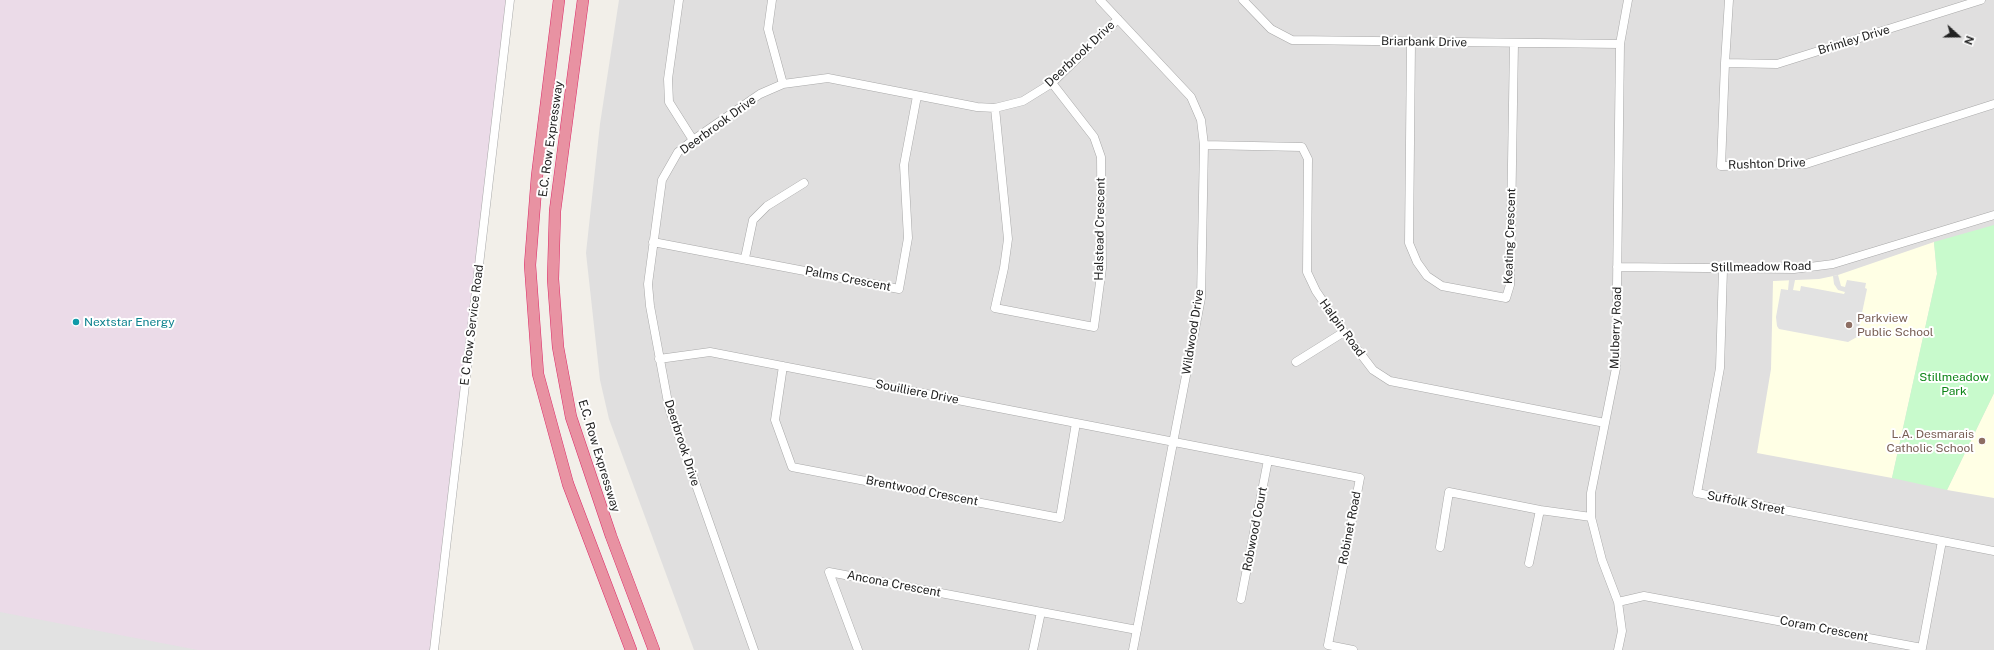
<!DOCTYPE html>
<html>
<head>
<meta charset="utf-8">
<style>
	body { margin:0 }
	#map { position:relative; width:1994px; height:650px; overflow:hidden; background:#f2efe9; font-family:"Public Sans",sans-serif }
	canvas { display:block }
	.north { position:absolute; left:1938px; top:16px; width:40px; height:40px; -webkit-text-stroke:3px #fff; paint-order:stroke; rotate:111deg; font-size:11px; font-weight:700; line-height:16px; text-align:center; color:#222 }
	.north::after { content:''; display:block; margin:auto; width:14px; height:18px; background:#222; clip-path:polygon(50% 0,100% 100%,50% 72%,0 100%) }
</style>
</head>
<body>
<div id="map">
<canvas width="1994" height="650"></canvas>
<div class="north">N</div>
</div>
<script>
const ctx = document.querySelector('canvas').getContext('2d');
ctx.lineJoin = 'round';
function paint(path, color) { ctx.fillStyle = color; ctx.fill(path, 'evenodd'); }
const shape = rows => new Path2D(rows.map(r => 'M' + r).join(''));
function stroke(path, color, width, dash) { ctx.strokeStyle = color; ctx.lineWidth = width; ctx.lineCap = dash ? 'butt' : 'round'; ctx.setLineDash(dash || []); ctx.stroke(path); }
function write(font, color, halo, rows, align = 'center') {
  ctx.font = font + ' "Public Sans",sans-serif'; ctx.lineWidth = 4; ctx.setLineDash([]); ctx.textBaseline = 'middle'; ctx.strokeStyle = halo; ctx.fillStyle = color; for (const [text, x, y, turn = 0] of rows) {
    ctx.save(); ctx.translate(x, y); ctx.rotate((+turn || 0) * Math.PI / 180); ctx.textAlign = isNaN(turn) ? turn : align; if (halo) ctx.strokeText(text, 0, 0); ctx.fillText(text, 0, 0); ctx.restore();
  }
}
paint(shape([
	[619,0,1994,0,1994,650,694,650,609,419,600,380,586,253,600,124]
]), '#e0dfdf');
paint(shape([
	[0,0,507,0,431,650,0,650]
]), '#ebdbe8');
paint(shape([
	[1934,242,1937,274,1892,478,1757,453,1771,369,1773,281,1819,279,1838,275],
	[1994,393,1994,498,1947,490]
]), '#ffffe5');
paint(shape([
	[1994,225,1994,393,1947,490,1892,478,1937,274,1934,242]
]), '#c8facc');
paint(shape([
	[1838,275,1841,286,1845,287,1847,280,1866,283,1865,288,1867,289,1857,337,1848,342,1779,329,1777,326,1776,317,1781,289,1788,290,1789,280,1795,280,1793,290,1800,291,1801,286,1844,294,1845,292,1838,290,1834,284,1833,276],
	[0,612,198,650,0,650]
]), '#e2e2e2');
const minor = shape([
	[679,0,668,79,669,102,693,140],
	[772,0,768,29,783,84],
	[1100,0,1191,97,1201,120,1204,145,1201,298,1133,650],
	[1243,0,1271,29,1292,40,1620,44],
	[1729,0,1725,63,1721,166,1806,164,1994,104],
	[1411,42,1409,243,1417,262,1427,276,1442,286,1506,298,1510,285,1514,43],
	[1725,63,1777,64,1981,0],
	[995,108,1008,239,1004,268,995,308,1094,327,1102,268,1101,157,1094,137,1052,83],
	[1204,145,1302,147,1308,159,1307,272,1316,291,1344,332,1373,370,1390,381,1605,423],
	[653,242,899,289,908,238,904,165,917,96],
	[745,258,753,220,767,206,804,183],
	[1617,267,1794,269,1833,264,1994,215],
	[1723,269,1720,368,1697,493,1994,551],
	[659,359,710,352,1360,478,1328,645,1353,650],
	[1296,362,1344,332],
	[783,366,775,420,792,467,1060,518,1076,423],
	[1440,547,1449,492,1540,510,1591,517],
	[1529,563,1540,510],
	[1241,599,1268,460],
	[1618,602,1644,596,1922,648,1942,541],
	[434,650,510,0],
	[754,650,669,408,650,306,648,284,662,180,678,152,693,140,760,94,783,84,828,78,977,107,995,108,1023,101,1052,83,1118,19],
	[858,650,829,572,1137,630],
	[1033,650,1041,612],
	[1618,650,1622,631,1618,602,1602,560,1591,517,1591,493,1616,368,1620,44,1628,0]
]);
const highway = shape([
	[559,0,537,176,530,265,538,374,568,484,631,650],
	[583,0,555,211,553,279,558,347,571,417,611,536,654,650]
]);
stroke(minor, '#a9a9a9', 9);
stroke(highway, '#dc2a67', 12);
stroke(minor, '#fff', 8);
stroke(highway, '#e892a2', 11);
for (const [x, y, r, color] of [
	[76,322,4,"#0f9aa8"],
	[1849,325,4,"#8d6e63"],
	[1982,441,4,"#8d6e63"]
]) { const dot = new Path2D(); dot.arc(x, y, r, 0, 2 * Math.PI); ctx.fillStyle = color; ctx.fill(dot); stroke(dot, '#fff', 1.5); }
write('12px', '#222', '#fff', [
	["Brimley Drive",1854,40,-17],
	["Briarbank Drive",1424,42,1],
	["Deerbrook Drive",1080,54,-43],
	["Deerbrook Drive",718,125,-36],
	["E.C. Row Expressway",551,139,-82],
	["Rushton Drive",1767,164,-2],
	["Halstead Crescent",1100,229,-89],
	["Keating Crescent",1510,236,-88],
	["Stillmeadow Road",1761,267,-1],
	["Palms Crescent",848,279,11],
	["E C Row Service Road",472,325,-83],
	["Halpin Road",1342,328,54],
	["Mulberry Road",1616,328,-88],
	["Wildwood Drive",1193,332,-81],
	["Souilliere Drive",917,392,11],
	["Deerbrook Drive",682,443,72],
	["E.C. Row Expressway",599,456,73],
	["Brentwood Crescent",922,491,11],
	["Suffolk Street",1746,503,11],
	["Robinet Road",1350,528,-79],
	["Robwood Court",1255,529,-79],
	["Ancona Crescent",894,584,11],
	["Coram Crescent",1824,629,11]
]);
write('12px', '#785e54', '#fff', [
	["Parkview",1857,318],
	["Public School",1857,332],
	["L.A. Desmarais",1974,434,"right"],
	["Catholic School",1974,448,"right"]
], 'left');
write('12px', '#0d838f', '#fff', [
	["Nextstar Energy",84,322]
], 'left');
write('12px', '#0c8416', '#fff', [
	["Stillmeadow",1954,377],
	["Park",1954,391]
]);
</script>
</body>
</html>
